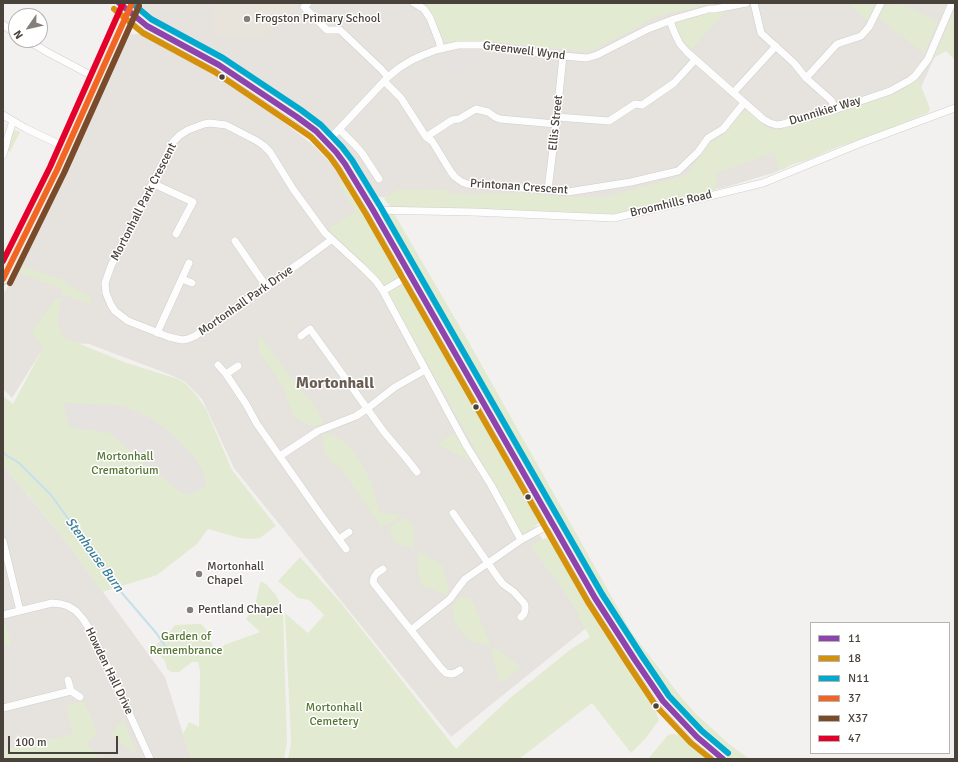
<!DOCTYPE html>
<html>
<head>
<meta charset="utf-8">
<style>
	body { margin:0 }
	#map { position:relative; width:958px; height:762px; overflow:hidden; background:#f3f1ef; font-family:Signika,sans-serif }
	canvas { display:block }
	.frame { position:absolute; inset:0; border:4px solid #49423b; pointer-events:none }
	.legend { position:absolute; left:810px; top:622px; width:140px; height:132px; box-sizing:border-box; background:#fff; border:1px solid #b6b3b1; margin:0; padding:5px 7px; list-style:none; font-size:12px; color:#49423b }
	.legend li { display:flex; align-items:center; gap:8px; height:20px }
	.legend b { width:20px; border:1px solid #b6b3b1 }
	.north { position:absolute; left:8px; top:8px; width:40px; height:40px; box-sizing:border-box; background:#fff; border:1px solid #b6b3b1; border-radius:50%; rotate:236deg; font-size:11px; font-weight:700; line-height:16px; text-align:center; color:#49423b }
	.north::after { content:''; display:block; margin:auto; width:14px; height:18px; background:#847f7a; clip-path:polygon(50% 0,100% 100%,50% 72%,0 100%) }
	.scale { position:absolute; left:8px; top:736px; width:110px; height:18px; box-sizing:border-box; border:2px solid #49423b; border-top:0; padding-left:5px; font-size:12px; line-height:14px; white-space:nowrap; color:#49423b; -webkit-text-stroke:3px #fff; paint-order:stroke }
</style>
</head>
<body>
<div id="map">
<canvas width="958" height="762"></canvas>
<div class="frame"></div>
<ul class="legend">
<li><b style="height:5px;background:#8e44ad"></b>11</li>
<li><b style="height:5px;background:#d4920c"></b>18</li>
<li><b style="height:5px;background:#00a9ce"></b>N11</li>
<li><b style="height:5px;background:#f26522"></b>37</li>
<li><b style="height:5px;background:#7a4b2a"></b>X37</li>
<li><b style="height:5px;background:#e4002b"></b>47</li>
</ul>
<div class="north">N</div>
<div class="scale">100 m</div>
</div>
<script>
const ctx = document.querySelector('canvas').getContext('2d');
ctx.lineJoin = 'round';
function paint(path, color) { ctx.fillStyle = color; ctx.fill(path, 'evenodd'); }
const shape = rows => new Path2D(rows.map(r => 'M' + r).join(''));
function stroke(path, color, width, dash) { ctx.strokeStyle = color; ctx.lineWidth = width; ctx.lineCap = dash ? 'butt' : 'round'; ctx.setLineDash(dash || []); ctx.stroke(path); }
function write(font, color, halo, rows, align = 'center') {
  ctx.font = font + ' Signika,sans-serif'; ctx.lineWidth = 3; ctx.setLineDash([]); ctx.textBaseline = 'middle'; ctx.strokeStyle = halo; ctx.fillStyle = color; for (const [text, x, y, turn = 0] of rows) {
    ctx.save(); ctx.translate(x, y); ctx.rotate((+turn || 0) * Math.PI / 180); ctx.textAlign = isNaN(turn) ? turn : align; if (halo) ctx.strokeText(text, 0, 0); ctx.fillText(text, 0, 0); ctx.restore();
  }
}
paint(shape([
	[141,3,955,3,955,11,919,92,776,172,723,188,606,205,373,197,321,124,192,40,145,13,141,7],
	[130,34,142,34,249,95,314,146,340,173,365,222,590,625,451,737,234,468,202,399,185,382,171,375,89,344,47,342,12,398,3,389,3,295,29,244,124,43],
	[3,465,68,544,165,677,191,759,3,759]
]), '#e6e2dd');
paint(shape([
	[214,3,297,3,266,35,261,37,214,35]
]), '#e8e3db');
paint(shape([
	[419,3,714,3,654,17,633,30,593,49,582,51,482,41,465,41,444,43,435,20,428,9],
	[847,3,877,3,868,21],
	[884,3,898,3,938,21,924,54,899,33,897,34,878,16],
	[955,8,955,60,946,51,934,58],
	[723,10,724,13,690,51,681,43,674,25,675,21,709,11,712,13],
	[918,79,926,98,930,109,928,113,866,139,840,146,808,160,793,164,782,170,778,167,774,152,767,155,717,173,716,190,614,215,391,207,384,199,396,190,445,189,452,194,532,193,561,197,604,197,685,176,710,143,724,134,743,111,748,111,765,126,773,130,780,130,892,95,903,90],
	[15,130,20,132,10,152,8,151,11,136,12,133],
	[344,177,541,522,522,534,390,296,377,277,328,229,356,211,339,184],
	[373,210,392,210,467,339,632,633,681,697,696,714,728,743,749,759,723,759,697,737,635,660],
	[22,266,64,280,67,285,92,297,89,304,61,294,62,289,19,273],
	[56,298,61,298,57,322,63,337,124,362,178,379,186,384,197,396,206,409,232,470,276,526,260,538,251,539,240,538,208,529,197,544,157,575,102,592,68,544,3,465,3,396,13,404,43,348,31,332,37,325],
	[259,334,289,375,301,388,313,404,324,423,315,426,311,426,294,417,282,385,261,354,258,346],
	[456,432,474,463,437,444],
	[323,434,332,434,348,445,353,451,364,468,372,484,380,513,402,515,388,524,380,526,343,471,327,457,324,452],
	[406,518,414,527,414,549,397,543,391,534,391,529,392,525,395,523],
	[550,536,611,640,652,701,659,720,645,739,631,753,592,703,519,759,288,759,291,744,285,613,308,633,324,615,309,600,298,598,278,581,300,557,341,603,456,749,465,740,510,698,571,649,590,637,578,616,579,615,558,582,530,547,539,541],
	[418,552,441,564,443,567,449,590,446,595,421,585,417,566],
	[262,582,263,582,267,585,276,595,281,605,283,612,287,743,284,759,191,759,183,734,189,722,199,727,200,671,198,662,192,662,179,672,171,672,167,669,165,661,162,658,157,651,157,644,165,638,175,625,196,624,201,624,206,629,214,649,224,646,224,645,227,644,260,632,246,619,255,605,260,583],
	[460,597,471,598,490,643,489,646,468,640,454,621,452,606],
	[6,623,11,645,5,646,3,639,3,624],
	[494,647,521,667,500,684,491,651,492,648],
	[84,701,93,720,97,735,86,744,101,759,3,759,3,750,73,734,66,706],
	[123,720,136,751,135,753,121,743,111,733],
	[670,734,675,734,680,735,709,759,648,759,667,736]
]), '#e3ead2');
paint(shape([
	[421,23,431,30,422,43,412,37],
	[453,52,458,59,469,52,472,52,477,61,460,73,456,68,452,71,444,59],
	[63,403,94,404,123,406,151,418,172,434,195,458,204,474,206,487,190,494,182,493,145,463,110,433,69,427]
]), '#e5e2e0');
stroke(shape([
	[3,453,19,463,51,495,99,561,107,573,117,583,122,593,157,634,165,646,172,650,186,651]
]), '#c4e0ec', 2);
const minor = shape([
	[308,3,304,7,327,30,340,30,381,69,388,77],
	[414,3,424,9,430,18,439,41,441,49],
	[754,3,761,33,794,63,806,78,832,101,834,110],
	[670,21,675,34,680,44,687,52,763,119,770,123,777,125,783,124,834,110,890,91,910,80,915,76,928,59,952,3],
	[3,25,16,33],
	[27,40,47,52,98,79],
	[806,78,837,44,861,36,869,27,881,3],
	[384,81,401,98,426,137,432,141,451,172,455,177,462,182,467,184,548,190,568,192,631,182,678,171,698,152,708,138,723,129,744,103],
	[733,93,776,46],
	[3,115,25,128,67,148],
	[557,117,609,121,635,104,642,105,674,83,695,60],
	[339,129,356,146,362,153,379,179],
	[426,137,452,120,459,119,476,109,488,112,495,117,500,119,556,124],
	[327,142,388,77,399,68,412,60,423,55,436,50,458,45,482,45,563,56,587,58,597,55,648,29,674,19,709,9,715,9,746,3],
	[3,155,9,133,13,121],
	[152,183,193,202,176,234],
	[548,190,556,124,563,56],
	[373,210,473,212,614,218,718,194,763,183,861,143,955,108],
	[331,240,301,262,266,286,211,325,195,336,188,339,182,340,169,337,128,321,115,311,111,305,106,293,105,283,111,266,173,142,180,135,188,130,204,124,210,123,226,125,257,141,264,146,270,152,293,189,325,233,363,268,376,281,383,291,466,445,491,485,521,540],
	[235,241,266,286],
	[182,279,192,283],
	[383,291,410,275],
	[157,333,189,263],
	[301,336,310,329,384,432,406,458,417,472],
	[218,365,226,374,246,404,257,424,321,515,346,549],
	[226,374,238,366],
	[280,456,318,431,356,416,368,408,395,387,425,370],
	[453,513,499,579,503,584,514,592,523,602,525,605,525,610,524,614,521,617],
	[339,539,349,532],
	[3,541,20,611],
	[383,569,377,573,374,577,373,582,375,585,441,668,446,673,451,674,455,673,460,670],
	[3,615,52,603,61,604,68,606,76,611,83,619,90,630,110,671,150,759],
	[411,630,450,599,458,588,465,579,521,540,552,523],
	[68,680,71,691],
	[3,708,71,691,80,697]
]);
const secondary = shape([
	[119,3,147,26,219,65,297,117,316,131,336,152,345,164,373,210,595,598,635,660,663,701,674,713,697,737,723,759]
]);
const primary = shape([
	[3,279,57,170,132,3]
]);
stroke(minor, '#d1cfcc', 8);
stroke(secondary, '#d1cdc6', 10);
stroke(primary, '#d3cabf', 12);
stroke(minor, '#fdfdfd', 7);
stroke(secondary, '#f7f5f2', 9);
stroke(primary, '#f1ede6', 10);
stroke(shape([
	[119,3,147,26,219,65,297,117,316,131,336,152,345,164,373,210,595,598,635,660,663,701,697,737,723,759]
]), '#8e44ad', 6);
stroke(shape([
	[114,9,143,33,215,72,292,124,311,137,330,157,338,168,366,214,588,602,628,664,656,706,691,743,711,759]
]), '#d4920c', 6);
stroke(shape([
	[132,3,151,19,223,58,301,110,321,125,342,147,352,160,380,206,602,594,642,656,669,696,702,731,728,753]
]), '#00a9ce', 6);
stroke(shape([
	[3,279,57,170,132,3]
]), '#f26522', 6);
stroke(shape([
	[10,283,64,173,139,6]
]), '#7a4b2a', 6);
stroke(shape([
	[3,261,50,167,123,3]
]), '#e4002b', 6);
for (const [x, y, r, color] of [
	[247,19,4,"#847f7a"],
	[222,77,3.5,"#49423b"],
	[476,407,3.5,"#49423b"],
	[528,497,3.5,"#49423b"],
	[199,574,4,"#847f7a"],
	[190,610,4,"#847f7a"],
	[656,706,3.5,"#49423b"]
]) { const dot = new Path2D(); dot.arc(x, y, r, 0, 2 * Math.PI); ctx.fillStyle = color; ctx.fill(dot); stroke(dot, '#fff', 1.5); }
write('12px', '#49423b', '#fff', [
	["Frogston Primary School",255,19],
	["Mortonhall",207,567],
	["Chapel",207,581],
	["Pentland Chapel",198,610]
], 'left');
write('12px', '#49423b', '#fff', [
	["Greenwell Wynd",524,51,7],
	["Dunnikier Way",825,111,-17],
	["Ellis Street",556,123,-84],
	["Printonan Crescent",519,187,4],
	["Mortonhall Park Crescent",144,202,-63],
	["Broomhills Road",671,204,-13],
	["Mortonhall Park Drive",246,301,-35],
	["Howden Hall Drive",109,671,64]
]);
write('12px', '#547533', '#fff', [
	["Mortonhall",125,457],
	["Crematorium",125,471],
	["Garden of",186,637],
	["Remembrance",186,651],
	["Mortonhall",334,708],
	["Cemetery",334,722]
]);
write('italic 13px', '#3a7d9b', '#fff', [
	["Stenhouse Burn",94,555,54]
]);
write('bold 16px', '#6a5e53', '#fff', [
	["Mortonhall",335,384]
]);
</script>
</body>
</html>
